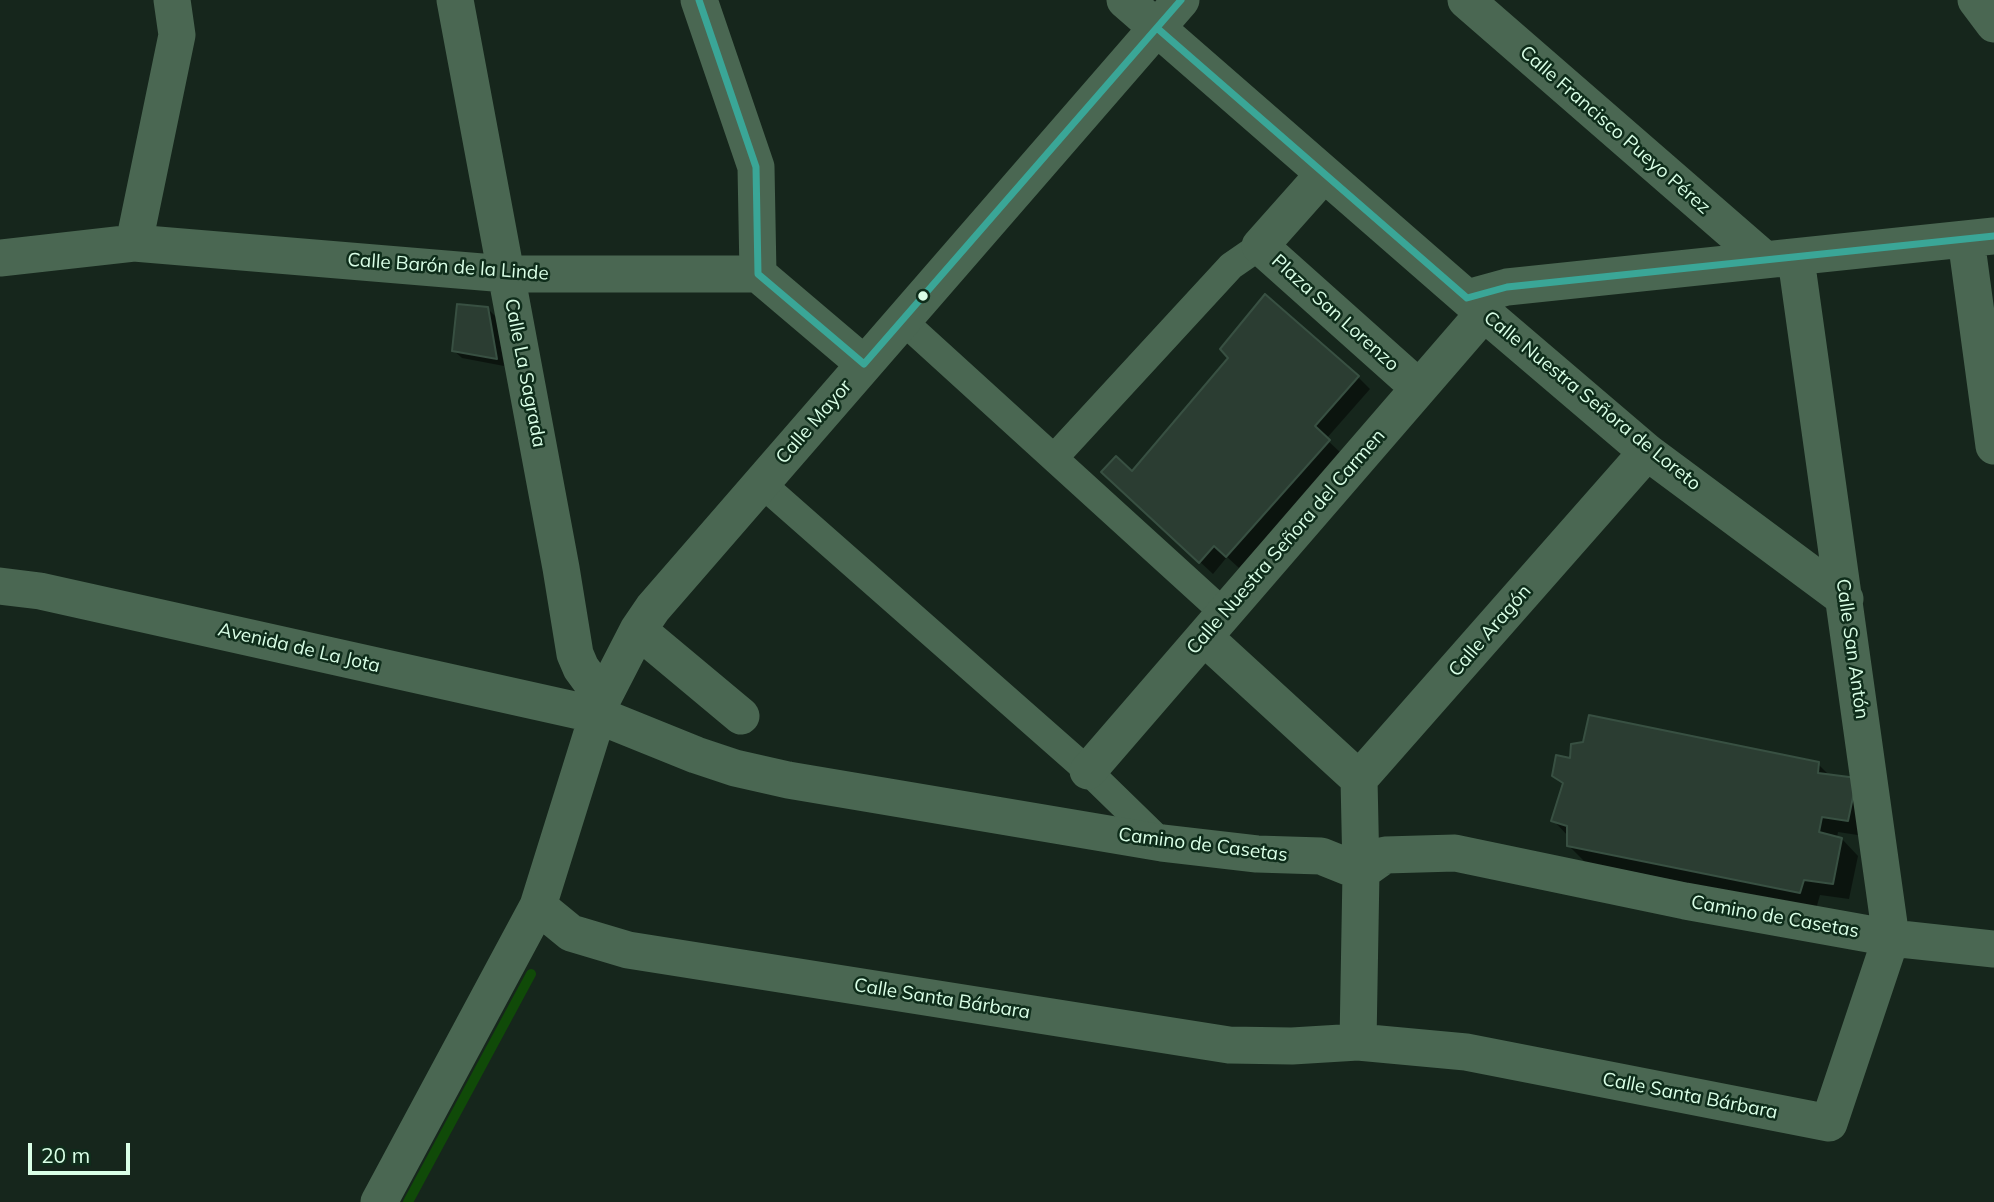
<!DOCTYPE html>
<html>
<head>
<meta charset="utf-8">
<style>
	body { margin:0 }
	#map { position:relative; width:1994px; height:1202px; overflow:hidden; background:#16261c; font-family:Mulish,sans-serif }
	canvas { display:block }
	.scale { position:absolute; left:28px; top:1143px; width:102px; height:32px; box-sizing:border-box; border:4px solid #daffe7; border-top:0; padding-left:9px; font-size:21px; line-height:24px; white-space:nowrap; color:#daffe7; -webkit-text-stroke:5px #0f2d1b; paint-order:stroke }
</style>
</head>
<body>
<div id="map">
<canvas width="1994" height="1202"></canvas>
<div class="scale">20 m</div>
</div>
<script>
const ctx = document.querySelector('canvas').getContext('2d');
ctx.lineJoin = 'round';
function paint(path, color) { ctx.fillStyle = color; ctx.fill(path, 'evenodd'); }
const shape = rows => new Path2D(rows.map(r => 'M' + r).join(''));
function stroke(path, color, width, dash) { ctx.strokeStyle = color; ctx.lineWidth = width; ctx.lineCap = dash ? 'butt' : 'round'; ctx.setLineDash(dash || []); ctx.stroke(path); }
function write(font, color, halo, rows, align = 'center') {
  ctx.font = font + ' Mulish,sans-serif'; ctx.lineWidth = 5; ctx.setLineDash([]); ctx.textBaseline = 'middle'; ctx.strokeStyle = halo; ctx.fillStyle = color; for (const [text, x, y, turn = 0] of rows) {
    ctx.save(); ctx.translate(x, y); ctx.rotate((+turn || 0) * Math.PI / 180); ctx.textAlign = isNaN(turn) ? turn : align; if (halo) ctx.strokeText(text, 0, 0); ctx.fillText(text, 0, 0); ctx.restore();
  }
}
paint(shape([
	[488,309,496,317,504,366,462,358,453,350],
	[1358,377,1370,389,1326,439,1341,453,1239,568,1227,557,1213,574,1116,484,1132,474],
	[1572,760,1818,764,1830,776,1856,780,1864,836,1838,832,1837,838,1842,839,1858,856,1849,899,1820,895,1816,909,1585,862,1569,846,1569,837,1553,820,1564,785,1554,775]
]), '#0007');
stroke(shape([
	[408,1202,531,974]
]), '#104a08', 10);
const building = shape([
	[1265,294,1359,376,1315,426,1330,440,1226,557,1214,546,1199,563,1101,472,1116,456,1132,471,1228,358,1220,349,1265,294],
	[457,304,488,307,497,359,452,351,457,304],
	[1589,715,1819,762,1818,773,1857,778,1848,821,1822,817,1819,832,1842,838,1833,884,1804,880,1800,893,1567,846,1567,826,1551,821,1563,783,1552,776,1556,755,1570,758,1571,744,1583,742,1589,715]
]);
paint(building, '#2b3d32');
stroke(building, '#385042', 2);
stroke(shape([
	[902,320,1224,613],
	[1054,458,1231,266,1260,246],
	[761,483,1088,771,1162,843]
]), '#4a6752', 28);
stroke(shape([
	[455,0,561,568,575,654,581,668,603,698],
	[699,0,756,167,758,274],
	[1125,0,1484,313,1647,452,1845,599],
	[1466,0,1764,259],
	[1976,0,1994,24],
	[1324,174,1260,246,1419,388],
	[1966,239,1994,446],
	[134,243,177,35,172,0],
	[0,258,134,243,506,274,758,274,864,364],
	[1467,298,1507,287,1994,236],
	[0,586,40,591,597,715,696,755,735,768,788,780,1162,843,1257,854,1321,856,1361,872],
	[638,630,741,716],
	[1204,637,1359,779],
	[1088,771,1484,313],
	[1361,872,1385,855,1455,853,1685,901,1891,938,1994,949],
	[538,906,571,933,628,950,1229,1045,1292,1046,1358,1042,1466,1052,1829,1123,1891,938,1796,259],
	[1358,1042,1361,872,1359,779,1647,452],
	[379,1202,538,906,603,698,638,630,653,608,1181,0]
]), '#4a6752', 37);
stroke(shape([
	[699,0,756,167,758,274,864,364,1181,0],
	[1157,28,1467,298,1507,287,1994,236]
]), '#3aa697', 7);
for (const [x, y, r, color] of [
	[923,296,6,"#daffe7"]
]) { const dot = new Path2D(); dot.arc(x, y, r, 0, 2 * Math.PI); ctx.fillStyle = color; ctx.fill(dot); stroke(dot, '#0f2d1b', 2.5); }
write('19px', '#daffe7', '#0f2d1b', [
	["Calle Francisco Pueyo Pérez",1615,130,41],
	["Calle Barón de la Linde",448,267,4],
	["Plaza San Lorenzo",1335,313,42],
	["Calle La Sagrada",525,373,79],
	["Calle Nuestra Señora de Loreto",1592,401,39],
	["Calle Mayor",814,422,-49],
	["Calle Nuestra Señora del Carmen",1286,542,-49],
	["Calle Aragón",1490,631,-49],
	["Avenida de La Jota",299,648,13],
	["Calle San Antón",1852,649,82],
	["Camino de Casetas",1203,845,7],
	["Camino de Casetas",1775,917,10],
	["Calle Santa Bárbara",942,999,9],
	["Calle Santa Bárbara",1690,1096,11]
]);
</script>
</body>
</html>
